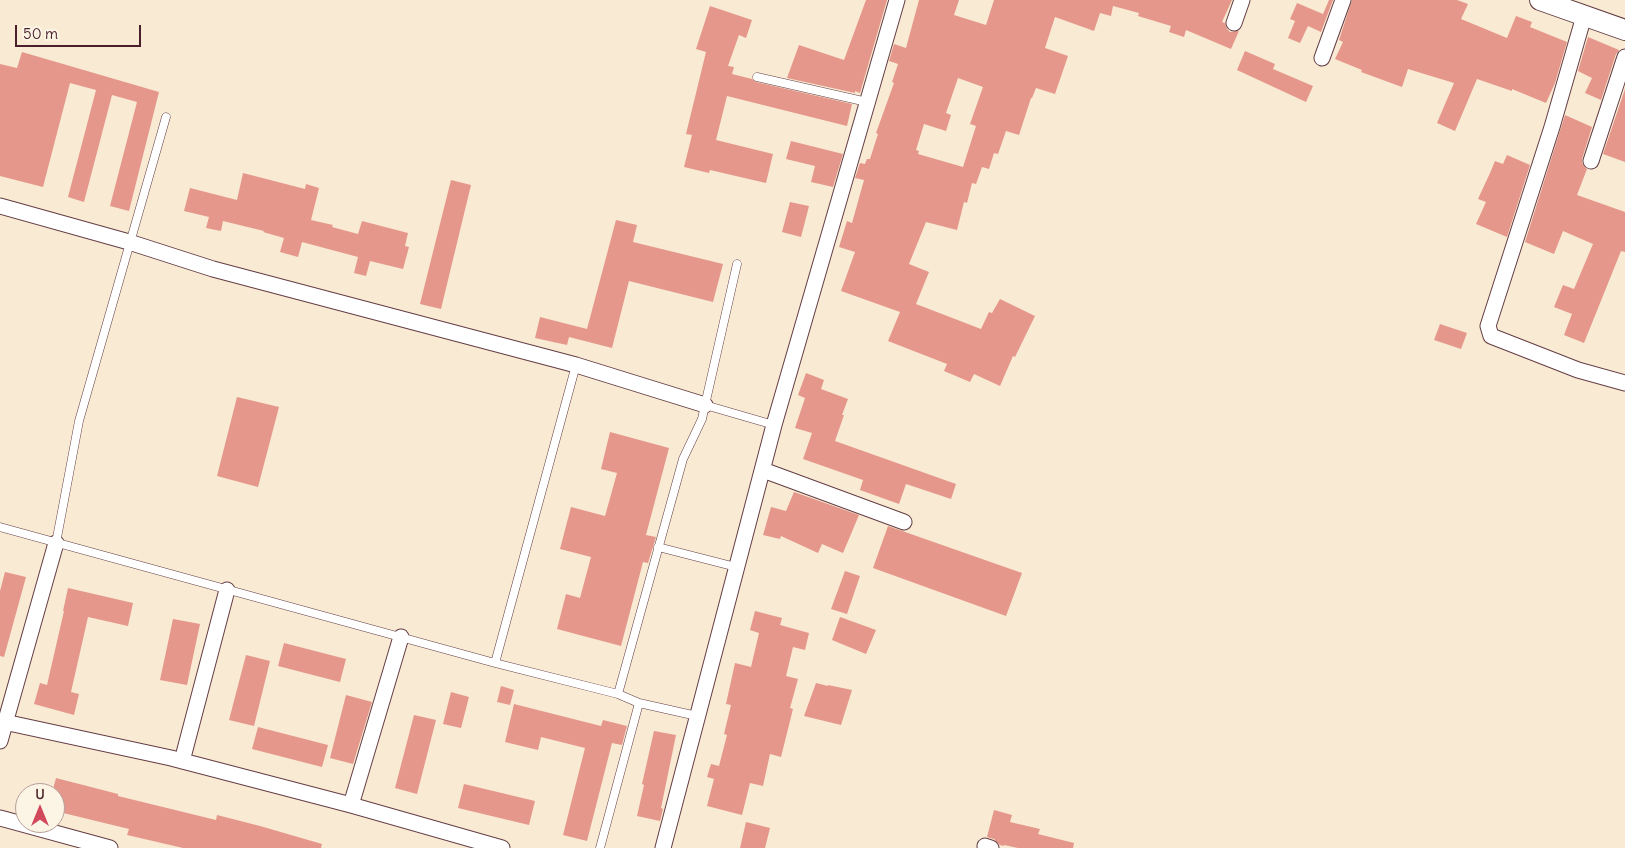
<!DOCTYPE html>
<html>
<head>
<meta charset="utf-8">
<style>
	body { margin:0 }
	#map { position:relative; width:1625px; height:848px; overflow:hidden; background:#f8ead3; font-family:Delius,sans-serif }
	canvas { display:block }
	.north { position:absolute; left:15px; top:783px; width:50px; height:50px; box-sizing:border-box; background:#fcf5e5; border:1px solid #b59f9b; border-radius:50%; rotate:0deg; font-size:14px; font-weight:700; line-height:20px; text-align:center; color:#4a1f2b }
	.north::after { content:''; display:block; margin:auto; width:18px; height:22px; background:#d1495b; clip-path:polygon(50% 0,100% 100%,50% 72%,0 100%) }
	.scale { position:absolute; left:15px; top:25px; width:126px; height:22px; box-sizing:border-box; border:2px solid #4a1f2b; border-top:0; padding-left:6px; font-size:15px; line-height:18px; white-space:nowrap; color:#4a1f2b; -webkit-text-stroke:4px #fcf5e5; paint-order:stroke }
</style>
</head>
<body>
<div id="map">
<canvas width="1625" height="848"></canvas>
<div class="north">U</div>
<div class="scale">50 m</div>
</div>
<script>
const ctx = document.querySelector('canvas').getContext('2d');
ctx.lineJoin = 'round';
function paint(path, color) { ctx.fillStyle = color; ctx.fill(path, 'evenodd'); }
const shape = rows => new Path2D(rows.map(r => 'M' + r).join(''));
function stroke(path, color, width, dash) { ctx.strokeStyle = color; ctx.lineWidth = width; ctx.lineCap = dash ? 'butt' : 'round'; ctx.setLineDash(dash || []); ctx.stroke(path); }
paint(shape([
	[866,0,887,0,860,93,855,91,855,93,787,78,799,45,844,60],
	[919,0,959,0,954,15,986,25,994,0,1232,0,1222,22,1225,23,1227,29,1230,32,1239,31,1231,49,1186,30,1184,37,1169,32,1171,26,1138,16,1139,13,1113,6,1111,16,1100,13,1094,31,1055,17,1045,48,1068,56,1055,94,1036,88,1032,98,1031,98,1019,135,1006,131,998,154,994,153,989,169,982,167,976,184,972,183,967,203,964,202,957,230,926,222,909,264,929,272,916,304,981,329,989,312,992,313,1000,299,1035,316,1015,357,1013,356,1000,386,974,374,970,382,944,371,947,364,888,341,900,312,841,291,855,252,839,247,847,221,852,223,864,180,855,178,860,163,865,164,867,159,870,159,878,134,876,133,894,83,892,82,898,64,889,61,894,44,906,48],
	[958,78,983,87,970,124,976,126,963,167,918,154,919,151,916,150,924,124,946,131,951,115,946,113],
	[1329,0,1333,0,1321,32,1308,26,1300,43,1288,38,1295,21,1290,19,1297,3,1323,14],
	[1352,0,1457,0,1468,4,1461,19,1507,38,1516,16,1532,22,1530,27,1567,42,1555,83,1546,103,1512,89,1512,91,1477,79,1455,131,1437,123,1454,83,1408,69,1402,87,1361,72,1362,70,1335,59,1343,42,1339,40],
	[710,6,752,20,746,38,739,35,728,66,734,67,732,74,752,79,756,82,852,104,847,126,727,96,716,140,773,154,766,183,710,170,709,173,684,167,692,135,686,134,706,52,696,49],
	[1588,37,1619,50,1616,54,1601,100,1585,93,1592,78,1578,71],
	[1245,51,1275,64,1273,69,1313,86,1306,102,1237,70],
	[22,52,159,92,129,211,110,206,137,102,112,95,84,202,68,197,96,90,70,83,43,187,0,176,0,64,17,68],
	[1625,89,1625,162,1603,154],
	[1565,115,1592,127,1582,159,1582,163,1587,169,1577,195,1625,212,1625,252,1621,251,1584,343,1564,335,1572,314,1554,307,1563,285,1574,289,1593,244,1563,231,1554,254,1525,242],
	[791,141,843,154,833,187,811,182,815,166,786,159],
	[1507,155,1530,165,1507,237,1476,224,1486,202,1478,199,1490,173,1495,161,1503,164],
	[243,173,305,189,306,184,319,188,311,220,333,225,332,227,358,234,362,221,408,233,405,246,409,247,403,269,370,261,366,276,354,273,358,257,302,242,298,257,280,252,284,238,263,232,264,231,223,221,221,231,206,228,209,217,184,211,190,188,237,200],
	[451,180,471,185,441,309,420,304],
	[790,202,809,206,801,237,782,232],
	[616,220,637,225,633,242,723,264,713,302,629,281,612,348,569,337,567,345,535,338,540,317,587,329],
	[1440,324,1467,333,1461,349,1434,340],
	[806,373,824,380,821,389,848,399,842,415,844,415,835,441,956,484,951,499,906,484,899,504,860,490,863,480,803,459,812,433,795,428,805,398,798,395],
	[237,397,279,407,258,487,217,476],
	[610,432,669,448,646,535,656,537,648,563,643,562,621,646,557,629,566,594,580,598,591,557,560,549,571,507,605,516,617,473,601,469],
	[794,492,859,515,843,553,822,544,818,553,781,536,780,539,763,535,771,507,786,511],
	[888,526,1022,573,1006,616,873,568],
	[845,571,860,576,847,614,831,609],
	[5,572,26,577,4,657,0,656,0,591],
	[68,588,133,603,128,626,88,617,71,692,79,694,74,715,34,704,40,683,47,685,64,611,63,611],
	[755,611,782,618,780,625,809,633,805,650,793,647,786,676,798,679,790,708,793,709,781,757,770,754,763,786,750,783,742,815,707,806,714,779,707,777,711,764,719,766,727,735,724,734,731,705,726,704,735,663,751,667,759,633,750,630],
	[840,617,876,630,866,654,832,640],
	[173,619,200,624,187,685,160,680],
	[284,643,346,659,340,682,278,666],
	[246,655,270,661,254,726,229,720],
	[816,683,828,686,828,685,852,690,841,725,804,716],
	[501,686,514,690,510,705,497,702],
	[451,692,469,697,461,728,443,724],
	[346,695,372,702,353,764,330,758],
	[514,704,601,726,603,720,627,726,622,745,612,743,587,841,563,835,585,748,541,737,538,750,505,742],
	[414,715,436,720,417,794,395,788],
	[258,727,328,745,322,767,252,749],
	[654,731,676,735,661,808,663,809,660,821,637,816,644,785,642,784],
	[56,778,118,794,118,796,216,820,217,815,260,826,322,844,321,848,183,848,127,835,129,829,55,811,55,793,52,793],
	[464,784,535,801,529,825,458,808],
	[994,810,1012,815,1010,822,1040,829,1038,834,1074,843,1073,848,1018,848,1004,845,1004,846,1000,845,994,839,987,837],
	[746,822,770,828,765,848,740,848]
]), '#e6978b');
const service = shape([
	[757,77,867,102],
	[737,264,705,405,774,425],
	[0,527,495,663,618,694,639,703,697,716],
	[56,543,79,421,166,117],
	[658,547,736,567],
	[495,663,576,365],
	[618,694,683,459,702,419,705,405],
	[600,848,639,703]
]);
const minor = shape([
	[1584,16,1552,127,1488,326,1491,336,1578,370,1625,383],
	[1234,23,1242,0],
	[1322,58,1343,0],
	[1591,161,1625,57],
	[0,206,129,242,213,269,576,365,705,405],
	[763,470,904,522],
	[0,721,171,758,351,805,502,848],
	[0,741,56,543],
	[182,761,227,590],
	[351,805,401,637],
	[0,818,110,848],
	[985,846,991,848],
	[663,848,774,425,897,0]
]);
const secondary = shape([
	[1540,0,1625,30]
]);
stroke(service, '#643d44', 9);
stroke(minor, '#643d44', 17);
stroke(secondary, '#643d44', 22);
stroke(service, '#fff', 8);
stroke(minor, '#fff', 15);
stroke(secondary, '#fff', 20);
</script>
</body>
</html>
